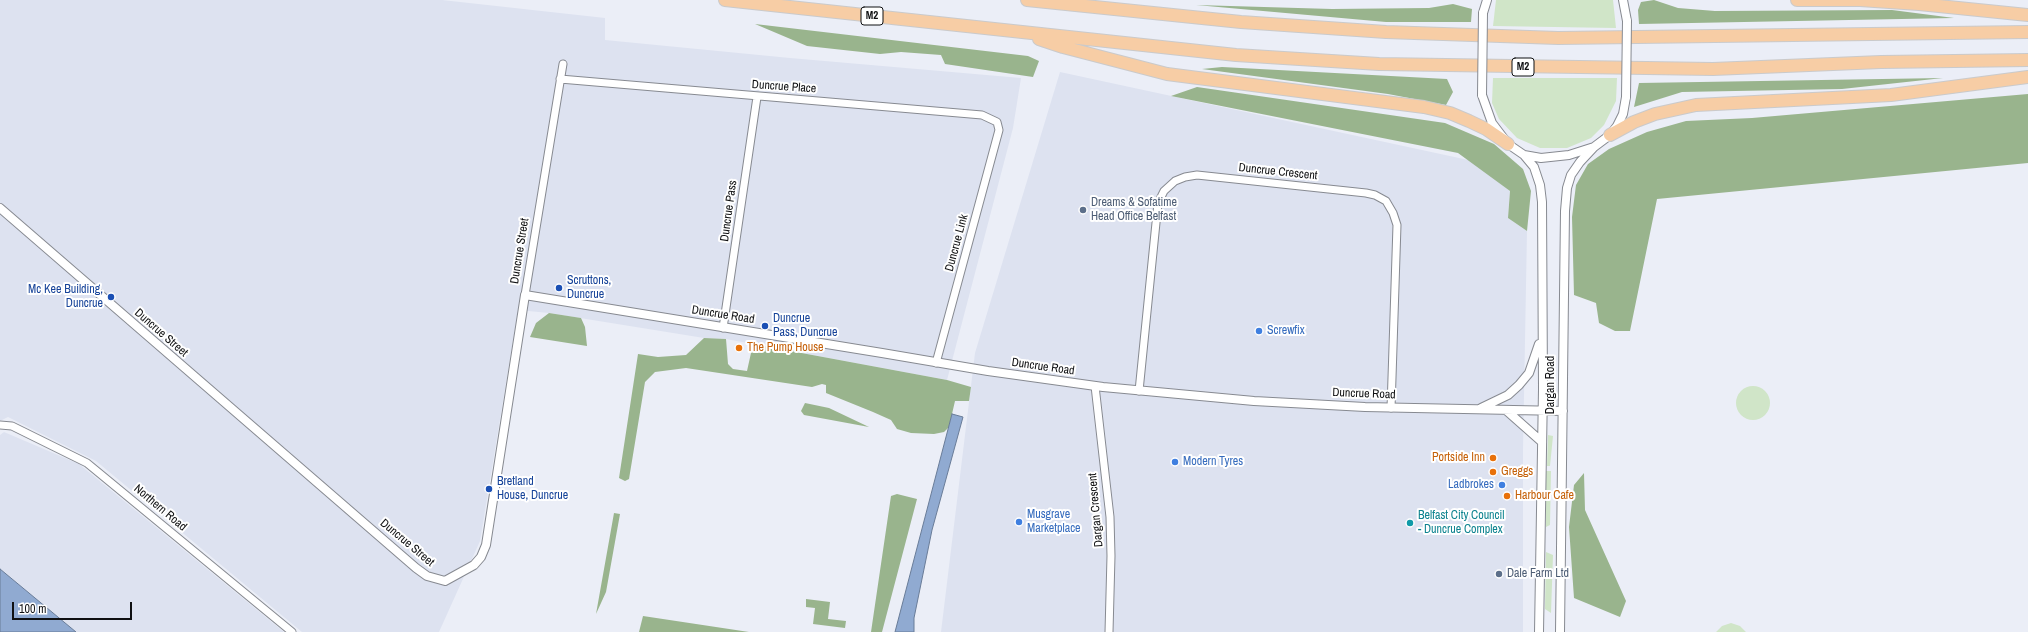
<!DOCTYPE html>
<html>
<head>
<meta charset="utf-8">
<style>
	body { margin:0 }
	#map { position:relative; width:2028px; height:632px; overflow:hidden; background:#ebeef7; font-family:"Archivo Narrow",sans-serif }
	canvas { display:block }
	.scale { position:absolute; left:12px; top:602px; width:120px; height:18px; box-sizing:border-box; border:2px solid #0f1012; border-top:0; padding-left:5px; font-size:12px; line-height:14px; white-space:nowrap; color:#0f1012; -webkit-text-stroke:3px #fff; paint-order:stroke }
</style>
</head>
<body>
<div id="map">
<canvas width="2028" height="632"></canvas>
<div class="scale">100 m</div>
</div>
<script>
const ctx = document.querySelector('canvas').getContext('2d');
ctx.lineJoin = 'round';
function paint(path, color) { ctx.fillStyle = color; ctx.fill(path, 'evenodd'); }
const shape = rows => new Path2D(rows.map(r => 'M' + r).join(''));
function stroke(path, color, width, dash) { ctx.strokeStyle = color; ctx.lineWidth = width; ctx.lineCap = dash ? 'butt' : 'round'; ctx.setLineDash(dash || []); ctx.stroke(path); }
function write(font, color, halo, rows, align = 'center') {
  ctx.font = font + ' "Archivo Narrow",sans-serif'; ctx.lineWidth = 4; ctx.setLineDash([]); ctx.textBaseline = 'middle'; ctx.strokeStyle = halo; ctx.fillStyle = color; for (const [text, x, y, turn = 0] of rows) {
    ctx.save(); ctx.translate(x, y); ctx.rotate((+turn || 0) * Math.PI / 180); ctx.textAlign = isNaN(turn) ? turn : align; if (halo) ctx.strokeText(text, 0, 0); ctx.fillText(text, 0, 0); ctx.restore();
  }
}
paint(shape([
	[0,0,442,0,605,18,605,40,790,58,1021,78,1013,128,947,380,726,339,704,338,549,313,518,310,480,541,439,632,302,632,96,461,8,417,0,421],
	[1060,72,1473,161,1510,191,1508,218,1527,231,1523,450,1523,632,941,632,975,353],
	[4,432,79,464,284,632,76,632,0,569,0,435]
]), '#dde2f0');
paint(shape([
	[1496,0,1613,0,1616,28,1493,26],
	[1493,78,1617,78,1616,101,1604,125,1591,138,1567,148,1540,148,1517,138,1499,119,1492,103],
	'1736 403a17 17 0 1 1 34 0a17 17 0 1 1-34 0Z',
	[1548,435,1553,436,1550,466,1547,466],
	[1546,471,1551,471,1550,525,1546,527],
	[1546,552,1553,555,1551,613,1545,609],
	[1731,623,1740,626,1746,632,1716,632,1722,626]
]), '#d0e5c8');
paint(shape([
	[1654,0,1678,8,1715,11,1892,10,1954,18,1639,24,1638,10,1641,2],
	[1453,4,1472,9,1471,22,1386,22,1196,5,1332,9,1429,8],
	[755,24,1028,56,1039,61,1033,77,945,64,941,55,901,52,880,54,807,46],
	[1222,67,1447,79,1453,92,1446,105,1388,94,1202,69],
	[1943,78,1842,89,1682,92,1634,107,1639,83],
	[1197,87,1445,123,1494,144,1523,169,1531,191,1527,231,1508,218,1510,191,1458,153,1171,96],
	[2028,94,2028,163,1657,199,1630,331,1615,331,1599,323,1596,303,1574,295,1572,217,1576,185,1588,164,1609,149,1647,132,1686,121,1752,118],
	[549,313,581,318,585,327,587,346,530,337,536,323],
	[704,338,726,339,728,364,733,369,747,371,753,344,947,380,971,387,969,401,955,401,949,427,944,432,934,434,911,433,897,429,891,420,873,412,826,393,826,385,822,384,812,387,686,368,655,372,645,382,629,479,625,481,619,478,638,354,658,357,686,355],
	[805,403,829,408,869,427,804,415,801,411],
	[1584,473,1585,510,1626,601,1620,617,1574,598,1569,527,1574,485],
	[897,494,917,499,882,632,871,632,891,496],
	[614,513,620,514,606,592,596,614],
	[806,599,830,602,828,619,846,621,845,628,813,624,815,608,806,607],
	[643,616,749,632,639,632]
]), '#99b48d');
const water = shape([
	[952,414,963,417,932,530,914,618,914,632,895,632,952,414],
	[0,569,76,632,0,632,0,569]
]);
paint(water, '#90aad1');
stroke(water, '#697c98', 1);
const minor = shape([
	[560,79,982,115,997,122,999,130,936,363],
	[525,295,563,64],
	[723,328,757,97],
	[1095,386,1110,517,1111,556,1109,632],
	[1139,391,1158,203,1164,191,1175,181,1185,177,1197,175,1366,193,1375,195,1386,201,1393,213,1397,225,1391,408],
	[0,425,12,426,87,463,292,632]
]);
const tertiary = shape([
	[1623,0,1627,21],
	[1483,13,1487,0],
	[1482,95,1492,123,1508,144,1524,155,1541,158,1569,155,1594,147,1610,135,1617,126,1623,114,1626,97],
	[1524,155,1534,167,1540,185,1542,202,1543,389,1539,632],
	[0,208,416,568,427,576,445,581,474,565,481,557,486,545,525,295,882,353,988,371,1103,387,1254,401,1365,407,1563,411],
	[1481,408,1508,395,1519,385,1529,373,1539,344],
	[1507,411,1542,442],
	[1560,632,1565,211,1567,188,1571,175,1580,162,1594,147]
]);
const motorway = shape([
	[725,0,1236,55,1379,64,1713,69,1881,62,2028,60],
	[1027,0,1241,22,1386,32,1558,38,2028,32],
	[1797,0,1860,0,1919,4,2028,15],
	[1039,39,1063,47,1167,74,1424,107,1450,113,1469,121,1486,129,1508,144],
	[1610,135,1634,122,1655,114,1696,105,1891,95,2028,77]
]);
stroke(minor, '#878a91', 9);
stroke(tertiary, '#878a91', 10);
stroke(motorway, '#cacacb', 14);
stroke(minor, '#fff', 7);
stroke(tertiary, '#fff', 8);
stroke(motorway, '#f7cda5', 12);
const tertiaryBridge = shape([
	[1482,95,1483,13],
	[1626,97,1627,21]
]);
stroke(tertiaryBridge, '#878a91', 10, []);
stroke(tertiaryBridge, '#fff', 8);
for (const [x, y, r, color] of [
	[1083,210,4,"#5c6f8a"],
	[559,288,4,"#1a4fb4"],
	[111,297,4,"#1a4fb4"],
	[765,326,4,"#1a4fb4"],
	[1259,331,4,"#3f7fe0"],
	[739,348,4,"#e8710a"],
	[1493,458,4,"#e8710a"],
	[1175,462,4,"#3f7fe0"],
	[1493,472,4,"#e8710a"],
	[1502,485,4,"#3f7fe0"],
	[489,489,4,"#1a4fb4"],
	[1507,496,4,"#e8710a"],
	[1019,522,4,"#3f7fe0"],
	[1410,523,4,"#0f9aa8"],
	[1499,574,4,"#5c6f8a"]
]) { const dot = new Path2D(); dot.arc(x, y, r, 0, 2 * Math.PI); ctx.fillStyle = color; ctx.fill(dot); stroke(dot, '#fff', 1.5); }
for (const [x, y, w] of [
	[872,16,22],
	[1523,67,22]
]) { const box = new Path2D(); box.roundRect(x - w / 2, y - 9, w, 18, 3); ctx.fillStyle = '#fff'; ctx.fill(box); stroke(box, '#0f1012', 1); }
write('bold 11px', '#0f1012', null, [
	["M2",872,16],
	["M2",1523,67]
]);
write('12px', '#0f1012', '#fff', [
	["Duncrue Place",784,87,4],
	["Duncrue Crescent",1278,172,6],
	["Duncrue Pass",729,211,-82],
	["Duncrue Link",957,243,-75],
	["Duncrue Street",520,251,-81],
	["Duncrue Road",723,315,9],
	["Duncrue Street",161,333,41],
	["Duncrue Road",1043,367,8],
	["Dargan Road",1551,385,-90],
	["Duncrue Road",1364,394,2],
	["Northern Road",160,508,40],
	["Dargan Crescent",1096,510,-95],
	["Duncrue Street",407,543,40]
]);
write('12px', '#4e5e75', '#fff', [
	["Dreams & Sofatime",1091,203],
	["Head Office Belfast",1091,217],
	["Dale Farm Ltd",1507,574]
], 'left');
write('12px', '#164399', '#fff', [
	["Scruttons,",567,281],
	["Duncrue",567,295],
	["Mc Kee Building,",103,290,"right"],
	["Duncrue",103,304,"right"],
	["Duncrue",773,319],
	["Pass, Duncrue",773,333],
	["Bretland",497,482],
	["House, Duncrue",497,496]
], 'left');
write('12px', '#366cbe', '#fff', [
	["Screwfix",1267,331],
	["Modern Tyres",1183,462],
	["Ladbrokes",1494,485,"right"],
	["Musgrave",1027,515],
	["Marketplace",1027,529]
], 'left');
write('12px', '#c56008', '#fff', [
	["The Pump House",747,348],
	["Portside Inn",1485,458,"right"],
	["Greggs",1501,472],
	["Harbour Cafe",1515,496]
], 'left');
write('12px', '#0d838f', '#fff', [
	["Belfast City Council",1418,516],
	["- Duncrue Complex",1418,530]
], 'left');
</script>
</body>
</html>
